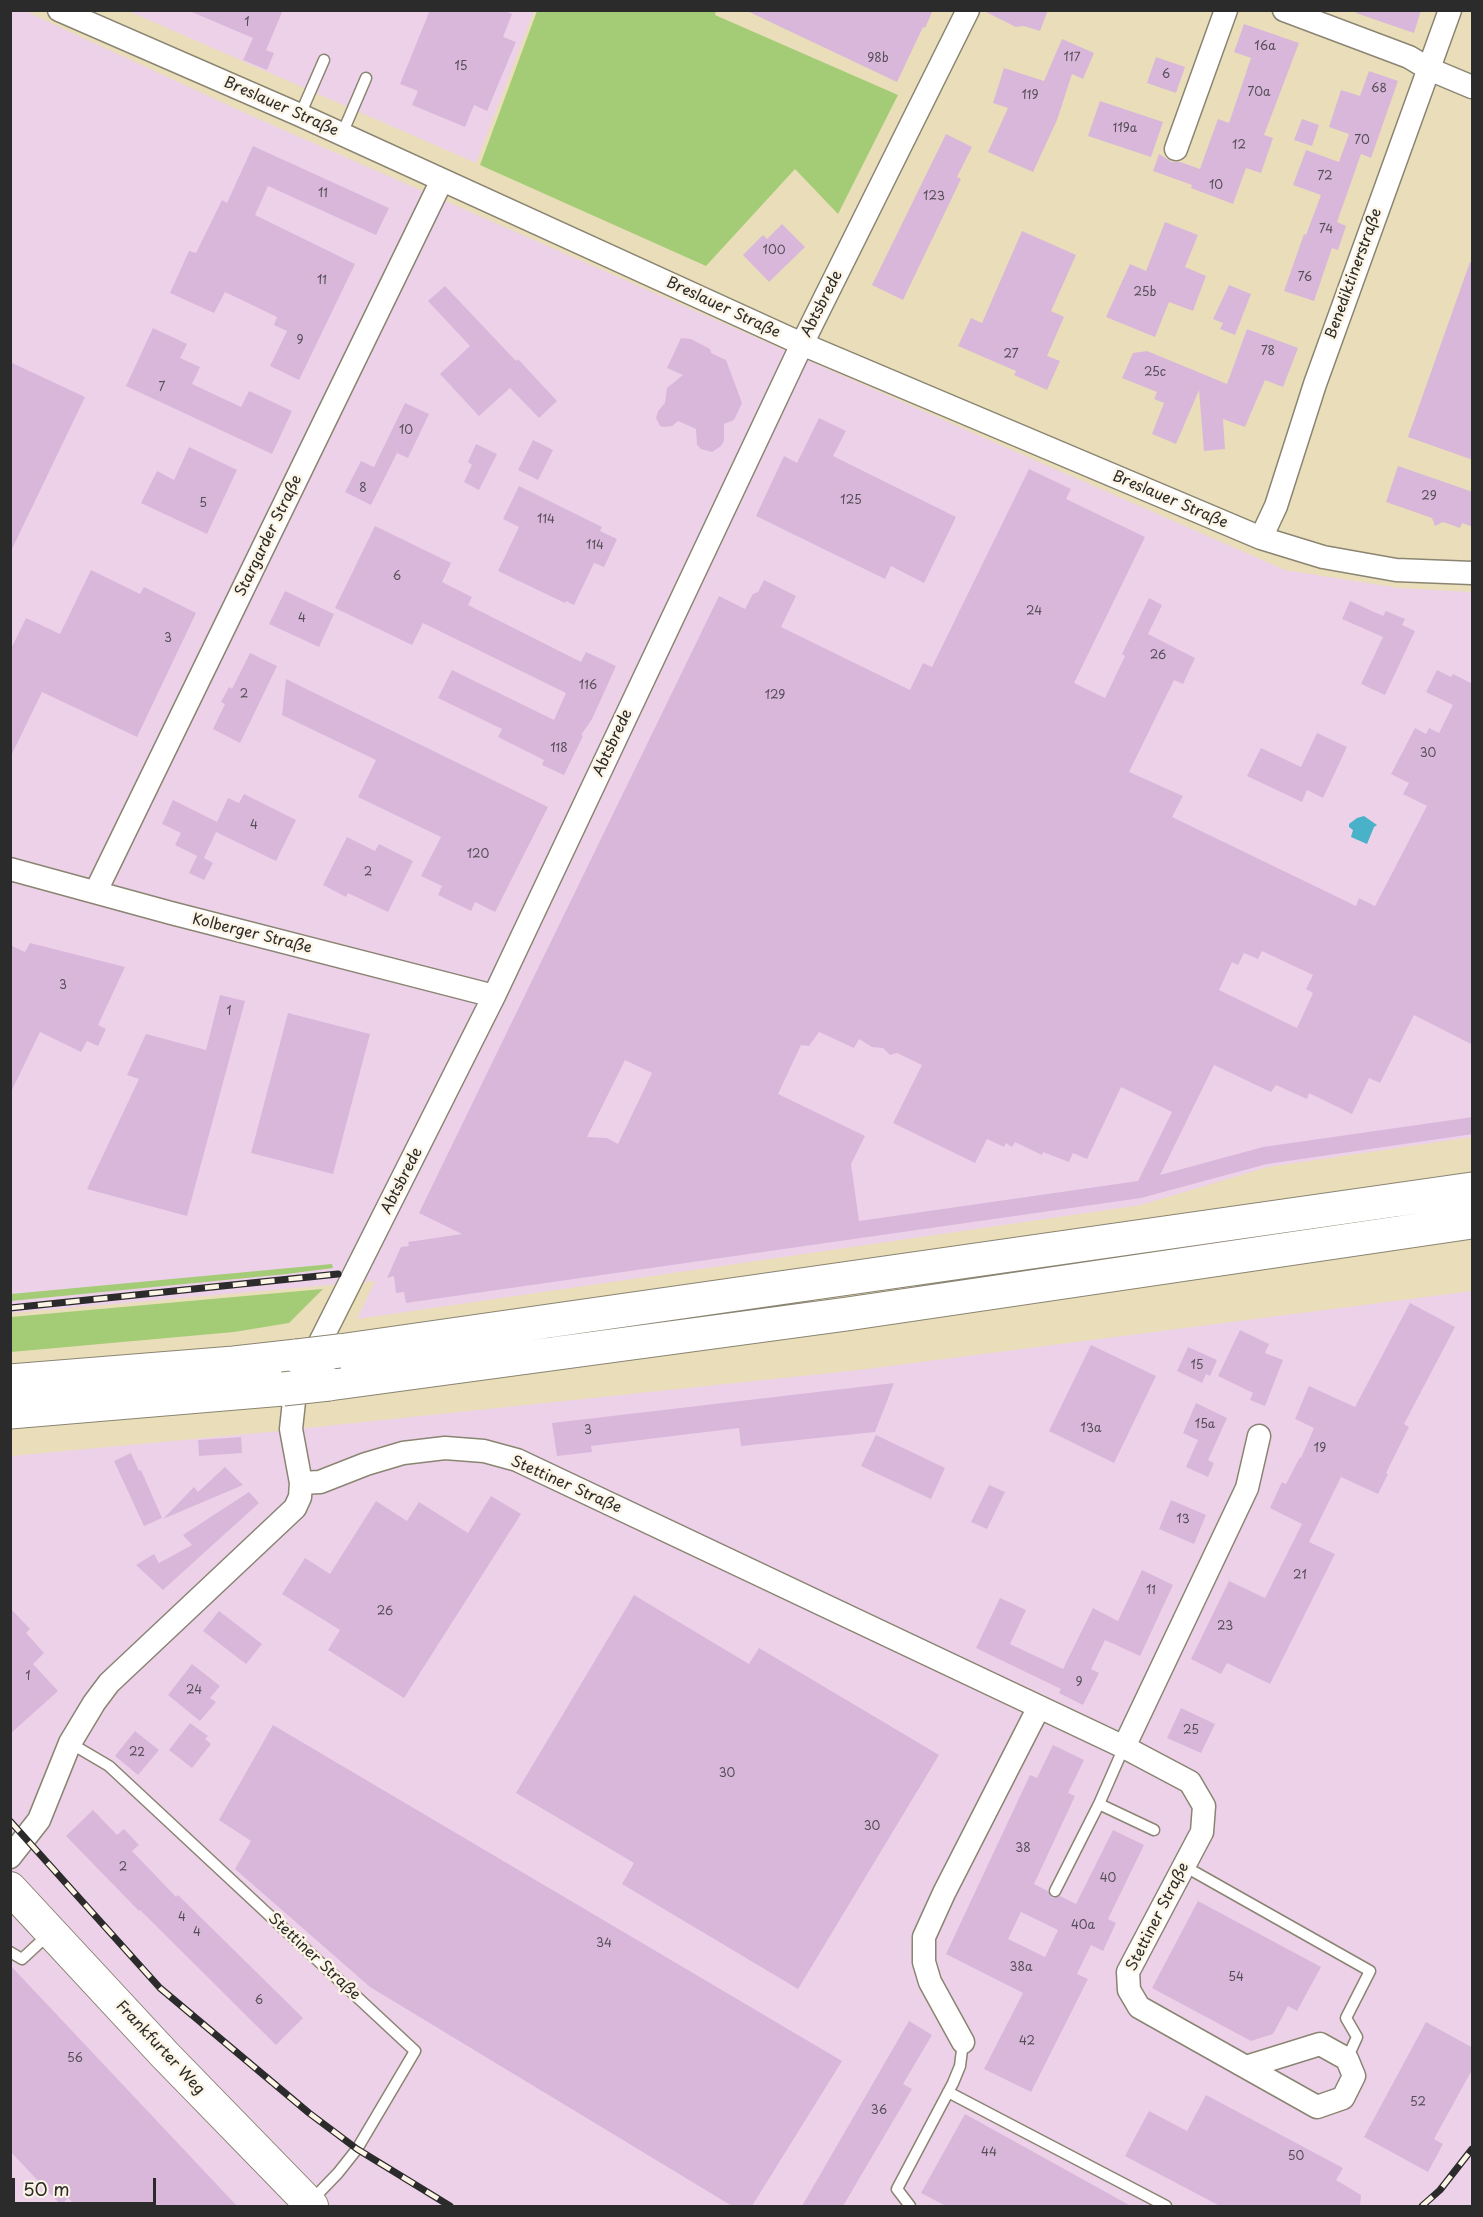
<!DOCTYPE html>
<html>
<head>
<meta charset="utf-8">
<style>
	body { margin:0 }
	#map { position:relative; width:1483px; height:2217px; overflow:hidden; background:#e9deb9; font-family:"Playpen Sans",sans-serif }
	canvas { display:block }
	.frame { position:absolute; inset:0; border:12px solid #2b2b2b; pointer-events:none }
	.scale { position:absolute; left:12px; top:2178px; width:144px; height:27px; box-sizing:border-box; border:3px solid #2b2b2b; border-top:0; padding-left:8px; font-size:18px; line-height:21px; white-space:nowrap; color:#2b2b2b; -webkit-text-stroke:4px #fcf5e5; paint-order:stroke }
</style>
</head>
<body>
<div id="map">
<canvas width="1483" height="2217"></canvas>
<div class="frame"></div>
<div class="scale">50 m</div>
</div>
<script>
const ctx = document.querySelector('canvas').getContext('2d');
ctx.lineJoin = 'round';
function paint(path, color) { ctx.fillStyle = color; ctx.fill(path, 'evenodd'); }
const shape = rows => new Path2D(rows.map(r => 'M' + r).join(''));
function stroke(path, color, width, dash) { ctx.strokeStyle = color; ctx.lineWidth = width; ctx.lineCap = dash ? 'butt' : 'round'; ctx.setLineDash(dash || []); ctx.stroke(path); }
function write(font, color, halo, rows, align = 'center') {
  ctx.font = font + ' "Playpen Sans",sans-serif'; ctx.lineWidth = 5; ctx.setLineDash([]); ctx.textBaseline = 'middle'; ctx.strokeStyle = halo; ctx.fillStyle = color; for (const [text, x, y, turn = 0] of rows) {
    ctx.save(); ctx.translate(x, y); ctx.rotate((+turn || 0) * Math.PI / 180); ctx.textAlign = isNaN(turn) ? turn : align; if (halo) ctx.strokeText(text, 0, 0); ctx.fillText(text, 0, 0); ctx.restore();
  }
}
paint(shape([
	[11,11,25,11,245,113,1285,570,1399,588,1472,592,1472,1137,1268,1167,1141,1205,357,1319,375,1281,11,1313],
	[128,11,534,11,476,163],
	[1472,1291,1472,2206,11,2206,11,1456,269,1432,859,1370]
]), '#edd1e9');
paint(shape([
	[537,11,716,11,715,15,898,95,838,214,795,169,706,266,480,165],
	[332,1264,333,1268,287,1274,11,1301,11,1294],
	[323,1289,289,1323,234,1332,11,1352,11,1317]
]), '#a4cc77');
paint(shape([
	[1364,816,1377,825,1374,827,1367,844,1351,837,1353,830,1349,827,1349,824,1357,818]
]), '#49b1c8');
paint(shape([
	[187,10,283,10,266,50,274,53,267,70,243,60,253,38],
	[430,10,503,10,512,14,503,37,516,42,487,111,474,105,465,127,412,105,418,91,400,84],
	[745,10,933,10,925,28,923,27,897,82],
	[982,10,1048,10,1040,31,1024,26,1016,27],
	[1357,10,1421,10,1414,33,1356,13],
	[1244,24,1299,43,1264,135,1273,138,1261,173,1246,168,1233,204,1191,188,1192,185,1153,171,1159,154,1172,162,1180,162,1200,169,1218,119,1229,123,1251,58,1234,52],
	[1062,39,1094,53,1083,79,1072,74,1057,120,1033,172,988,152,1008,108,993,103,1004,68,1044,81],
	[1156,57,1185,67,1176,93,1147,83],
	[1369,71,1398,81,1371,158,1361,154,1337,222,1346,226,1338,250,1332,248,1314,301,1284,291,1304,234,1306,235,1321,195,1293,185,1306,150,1339,162,1349,134,1329,127,1341,90,1360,96],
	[1100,101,1163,122,1151,157,1088,136],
	[1302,119,1319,125,1312,146,1294,140],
	[946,134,972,147,957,177,961,179,903,300,872,285],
	[253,146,389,208,376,235,268,186,255,215,355,264,299,380,270,366,287,331,274,325,277,317,225,292,214,313,170,293,189,251,196,253,222,200,227,203],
	[1165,222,1198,235,1185,267,1206,276,1193,311,1169,302,1155,337,1106,317,1130,264,1146,271],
	[782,224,805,247,769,282,743,255,763,235,767,239],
	[1022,231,1076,255,1051,311,1064,317,1047,356,1060,361,1047,390,1014,375,1016,371,958,346,971,318,982,323],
	[1470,262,1473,262,1473,460,1408,437],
	[1229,285,1251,294,1235,335,1220,329,1223,323,1213,319],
	[445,286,516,361,518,359,557,401,539,418,510,388,479,416,440,374,470,346,428,301],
	[153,328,187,344,180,358,200,367,192,384,241,407,249,391,292,411,272,454,126,386],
	[1247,329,1298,348,1283,387,1265,380,1245,427,1223,419,1225,449,1204,451,1199,390,1176,444,1152,434,1164,403,1154,399,1157,392,1122,378,1133,353,1147,351,1227,384],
	[681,338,691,339,710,349,711,353,726,360,742,403,734,420,724,424,724,441,721,446,712,452,701,449,697,445,696,429,678,421,672,426,664,427,660,426,656,418,658,411,665,403,667,388,683,375,667,368],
	[10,362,85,397,10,553],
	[405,403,429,414,408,458,397,453,371,505,345,492,361,461,374,467],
	[819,418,846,431,833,456,956,517,924,583,891,566,885,579,756,516,784,456,797,463],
	[533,440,553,450,538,480,518,470],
	[476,444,497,454,479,490,464,482,472,465,468,462],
	[189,447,237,470,207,534,141,503,157,471,174,480],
	[1398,466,1473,492,1473,527,1462,523,1460,528,1443,522,1435,526,1432,518,1386,502],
	[1029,469,1071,489,1066,499,1145,537,1074,683,1105,698,1125,656,1122,654,1149,598,1162,605,1148,634,1195,658,1183,684,1174,680,1129,772,1183,796,1172,817,1356,906,1359,898,1375,906,1427,806,1403,794,1409,783,1391,774,1415,728,1426,734,1429,728,1439,733,1453,705,1426,692,1437,670,1451,677,1453,674,1473,684,1473,1045,1414,1015,1380,1083,1369,1078,1352,1114,1309,1093,1307,1099,1276,1085,1271,1092,1214,1065,1160,1175,1263,1147,1473,1117,1473,1134,1267,1164,1141,1198,406,1303,404,1292,396,1293,394,1276,387,1278,401,1247,409,1246,408,1242,462,1234,419,1213,719,596,745,609,753,594,758,592,764,580,796,596,781,627,910,690,923,663,932,667],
	[1262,951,1313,975,1306,989,1313,993,1297,1028,1219,990,1232,962,1238,965,1244,953,1258,959],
	[819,1032,854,1048,859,1039,872,1047,883,1048,890,1055,897,1053,922,1065,893,1123,975,1163,987,1139,1004,1147,1006,1143,1012,1147,1015,1142,1042,1155,1043,1152,1069,1162,1073,1153,1087,1159,1121,1087,1172,1112,1138,1181,859,1221,851,1164,865,1136,778,1094,801,1045,809,1046],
	[625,1060,652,1073,618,1144,607,1138,587,1137],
	[519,486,602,527,600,531,617,539,604,567,594,563,574,605,566,601,565,603,498,571,519,527,503,519],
	[375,526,451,563,442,582,472,597,468,605,581,662,586,652,616,666,592,719,581,735,583,736,564,775,542,765,544,760,498,737,502,729,438,698,452,670,554,720,566,693,423,623,412,645,335,608],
	[91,570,140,594,144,587,196,613,137,737,42,692,10,758,10,651,26,618,60,634],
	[285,591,334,614,319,647,269,624],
	[1350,601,1383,616,1386,611,1405,619,1402,625,1415,631,1385,695,1361,684,1383,637,1342,619],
	[250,653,277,666,240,743,213,729,225,704,221,702,229,687,232,689],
	[286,679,548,807,495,912,475,902,471,911,463,907,438,895,442,886,421,876,441,837,358,797,376,760,282,715],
	[1317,733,1347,747,1323,798,1307,790,1302,802,1247,776,1261,748,1301,767],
	[244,794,296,820,276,861,216,832,204,858,213,863,204,880,189,873,197,856,175,845,181,833,162,824,173,800,217,822,228,798,239,803],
	[347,837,375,851,379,844,413,861,388,912,348,893,346,897,323,885],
	[30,943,125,967,98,1025,106,1029,98,1046,87,1041,81,1052,40,1032,10,1094,10,945,25,952],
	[220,995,245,1001,187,1216,87,1189,139,1079,127,1075,146,1034,206,1050],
	[288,1013,370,1034,333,1174,251,1153],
	[1410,1303,1455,1327,1404,1424,1409,1427,1386,1473,1388,1474,1378,1494,1341,1477,1309,1542,1335,1554,1270,1684,1227,1663,1221,1674,1191,1659,1229,1581,1265,1598,1302,1524,1270,1508,1282,1482,1286,1484,1300,1457,1301,1458,1314,1428,1295,1419,1309,1386,1355,1407],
	[1240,1330,1269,1344,1265,1353,1283,1360,1265,1406,1250,1400,1253,1393,1218,1376],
	[1091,1345,1156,1376,1114,1463,1049,1431],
	[1188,1347,1217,1360,1210,1376,1206,1374,1202,1383,1177,1371],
	[894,1383,875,1432,741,1446,739,1428,591,1446,592,1452,557,1456,552,1423],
	[1196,1403,1227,1418,1208,1460,1214,1463,1208,1477,1186,1467,1198,1440,1183,1433],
	[876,1435,945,1468,931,1499,861,1466],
	[241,1437,242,1453,199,1456,198,1440],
	[131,1453,139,1471,141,1470,162,1518,144,1526,114,1461],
	[225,1467,243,1485,163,1519,194,1487,198,1492],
	[989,1485,1005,1492,987,1529,971,1522],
	[249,1492,259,1503,163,1590,136,1565,154,1554,159,1563,192,1545,183,1535],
	[491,1496,521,1514,404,1698,328,1650,340,1630,282,1594,305,1558,330,1574,376,1501,407,1521,419,1502,468,1533],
	[1171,1500,1206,1515,1194,1544,1159,1529],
	[1142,1570,1173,1585,1140,1656,1105,1640,1091,1669,1099,1673,1083,1705,1059,1693,1061,1689,976,1648,1000,1598,1026,1610,1010,1644,1063,1669,1093,1608,1118,1621],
	[634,1595,749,1664,759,1648,939,1755,798,1989,622,1884,634,1863,516,1793],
	[10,1608,30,1629,26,1633,44,1653,33,1664,58,1691,10,1734],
	[219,1611,262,1644,246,1664,203,1631],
	[192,1664,220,1686,210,1698,216,1702,200,1721,168,1695],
	[1181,1708,1215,1724,1201,1753,1167,1738],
	[190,1723,208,1736,205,1739,211,1744,192,1768,169,1750],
	[273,1725,842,2061,752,2206,732,2206,370,1987,235,1869,251,1841,219,1820],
	[135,1731,159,1750,138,1775,115,1756],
	[1053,1745,1084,1760,1068,1793,1075,1796,1034,1884,1048,1891,1052,1898,1060,1896,1076,1904,1113,1830,1144,1845,1108,1919,1116,1923,1103,1951,1091,1945,1077,1974,1088,1979,1031,2092,984,2069,1023,1993,946,1954,1030,1775,1037,1778],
	[1021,1912,1058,1930,1045,1957,1008,1939],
	[93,1810,117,1835,124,1829,139,1845,132,1851,176,1897,178,1895,303,2018,276,2045,140,1910,139,1911,66,1836],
	[1198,1901,1321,1967,1297,2011,1288,2006,1273,2034,1251,2041,1152,1988],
	[10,1965,43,2000,237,2206,76,2206,68,2198,61,2205,10,2151],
	[909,2021,932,2035,903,2084,912,2089,843,2206,802,2206],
	[1426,2022,1473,2048,1473,2068,1434,2139,1443,2144,1428,2172,1364,2137],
	[1206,2095,1343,2168,1336,2180,1361,2195,1360,2206,1220,2206,1125,2156,1149,2111,1187,2131],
	[965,2114,1131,2206,946,2206,921,2193]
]), '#d9b7db');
const lane = shape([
	[300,115,324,60],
	[342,134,366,78],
	[70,1743,109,1766,415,2051,357,2149,338,2173,310,2202],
	[1099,1804,1154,1830],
	[1184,1866,1370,1971,1346,2018,1357,2037,1347,2059],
	[1055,1891,1099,1804,1124,1747],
	[10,1952,22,1959,50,1933],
	[948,2092,1166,2206],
	[910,2206,897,2189,953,2083,960,2066,963,2042]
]);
const street = shape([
	[59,10,300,115,802,344,1261,538,1323,557,1396,570,1472,573],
	[1284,10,1409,57,1429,69,1472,87],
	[1176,149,1226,10],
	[1261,538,1276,506,1315,384,1450,10],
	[10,869,171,913,494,996],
	[96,891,442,180],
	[301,1483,320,1482,366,1464,403,1453,445,1448,484,1451,517,1460,1124,1747,1190,1782,1204,1806,1202,1832,1128,1972,1129,1990,1139,2007,1155,2016,1317,2107,1343,2098,1354,2076,1347,2059,1320,2044,1246,2067],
	[1124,1747,1247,1488,1259,1436],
	[10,1857,39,1820,70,1743,94,1703,109,1683,295,1508,300,1497,301,1483,291,1429,295,1392,494,996,802,344,968,10],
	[963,2042,930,1982,924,1962,924,1937,944,1893,1039,1707]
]);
const secondary = shape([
	[10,1888,165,2055,312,2206]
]);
const highway = shape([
	[339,1351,1472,1189],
	[10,1381,234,1363,297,1356],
	[329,1384,847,1314,1472,1222],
	[10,1412,283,1389]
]);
stroke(lane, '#8a8472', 13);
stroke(street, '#8a8472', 25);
stroke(secondary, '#8a8472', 34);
stroke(highway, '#8a8472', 35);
stroke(lane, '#fff', 10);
stroke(street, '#fff', 22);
stroke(secondary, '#fff', 32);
stroke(highway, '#fff', 33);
const rail = shape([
	[10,1308,338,1274],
	[10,1821,160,1988,309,2113,357,2149,450,2206],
	[1422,2206,1440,2190,1472,2149]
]);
stroke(rail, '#2b2b2b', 7);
stroke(rail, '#fcf5e5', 4.5, [14]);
const highwayBridge = shape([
	[297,1356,339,1351],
	[283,1389,329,1384]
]);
stroke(highwayBridge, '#8a8472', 35, []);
stroke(highwayBridge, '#fff', 33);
write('12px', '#564e57', null, [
	["1",247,23],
	["16a",1265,47],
	["117",1072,58],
	["98b",878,59],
	["15",461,67],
	["6",1166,75],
	["68",1379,89],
	["70a",1259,93],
	["119",1030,96],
	["119a",1125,129],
	["70",1362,141],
	["12",1239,146],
	["72",1325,177],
	["10",1216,186],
	["11",323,194],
	["123",934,197],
	["74",1326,230],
	["100",774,251],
	["76",1305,278],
	["11",322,281],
	["25b",1145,293],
	["9",300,341],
	["78",1268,352],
	["27",1011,355],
	["25c",1155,373],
	["7",162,388],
	["10",406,431],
	["8",363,489],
	["29",1429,497],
	["125",851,501],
	["5",203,504],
	["114",546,520],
	["114",595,546],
	["6",397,577],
	["24",1034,612],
	["4",302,619],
	["3",168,639],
	["26",1158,656],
	["116",588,686],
	["2",244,695],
	["129",775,696],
	["118",559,749],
	["30",1428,754],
	["4",254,826],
	["120",478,855],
	["2",368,873],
	["3",63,986],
	["1",229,1012],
	["15",1197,1366],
	["15a",1205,1425],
	["13a",1091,1429],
	["3",588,1431],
	["19",1320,1449],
	["13",1183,1520],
	["21",1300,1576],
	["11",1151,1591],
	["26",385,1612],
	["23",1225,1627],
	["1",28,1677],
	["9",1079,1683],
	["24",194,1691],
	["25",1191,1731],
	["22",137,1753],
	["30",727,1774],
	["30",872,1827],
	["38",1023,1849],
	["2",123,1868],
	["40",1108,1879],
	["4",182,1918],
	["40a",1083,1926],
	["4",197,1933],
	["34",604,1944],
	["38a",1021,1968],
	["54",1236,1978],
	["6",259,2001],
	["42",1027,2042],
	["56",75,2059],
	["52",1418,2103],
	["36",879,2111],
	["44",989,2153],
	["50",1296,2157]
]);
write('15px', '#2b2b2b', '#fcf5e5', [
	["Breslauer Straße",281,107,24],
	["Benediktinerstraße",1354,274,-70],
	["Abtsbrede",822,304,-63],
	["Breslauer Straße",723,308,25],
	["Breslauer Straße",1170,500,23],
	["Stargarder Straße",269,536,-64],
	["Abtsbrede",613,743,-65],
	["Kolberger Straße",252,934,14],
	["Abtsbrede",402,1181,-63],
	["Stettiner Straße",566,1485,24],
	["Stettiner Straße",1158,1917,-63],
	["Stettiner Straße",314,1957,43],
	["Frankfurter Weg",160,2048,47]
]);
</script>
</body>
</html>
